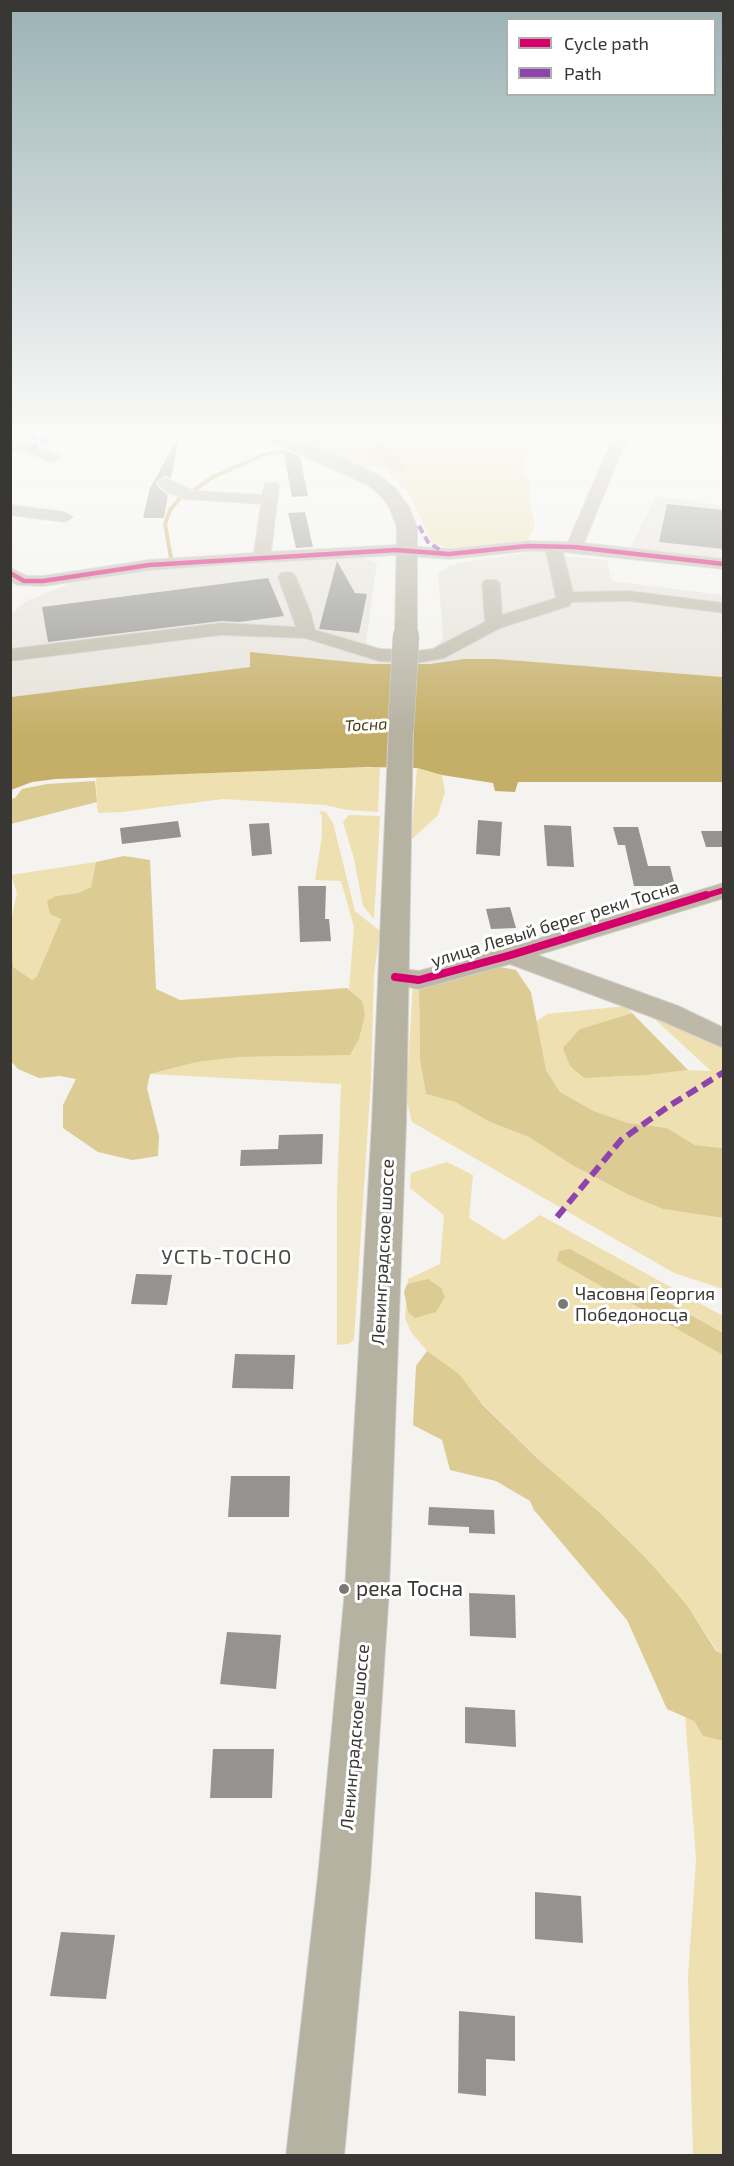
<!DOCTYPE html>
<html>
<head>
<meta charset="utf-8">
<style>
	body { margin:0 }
	#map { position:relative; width:734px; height:2166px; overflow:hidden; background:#f4f3ef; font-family:"Exo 2",sans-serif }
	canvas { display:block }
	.frame { position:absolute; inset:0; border:12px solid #383734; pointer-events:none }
	.legend { position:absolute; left:506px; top:18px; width:210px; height:78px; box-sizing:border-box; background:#fff; border:2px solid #afafae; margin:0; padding:8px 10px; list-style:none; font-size:18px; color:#383734 }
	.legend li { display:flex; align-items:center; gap:12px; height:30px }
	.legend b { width:30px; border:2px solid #afafae }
</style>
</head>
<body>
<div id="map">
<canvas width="734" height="2166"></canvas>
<div class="frame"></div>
<ul class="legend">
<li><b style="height:8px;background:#d6006c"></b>Cycle path</li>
<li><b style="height:8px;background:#8e44ad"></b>Path</li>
</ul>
</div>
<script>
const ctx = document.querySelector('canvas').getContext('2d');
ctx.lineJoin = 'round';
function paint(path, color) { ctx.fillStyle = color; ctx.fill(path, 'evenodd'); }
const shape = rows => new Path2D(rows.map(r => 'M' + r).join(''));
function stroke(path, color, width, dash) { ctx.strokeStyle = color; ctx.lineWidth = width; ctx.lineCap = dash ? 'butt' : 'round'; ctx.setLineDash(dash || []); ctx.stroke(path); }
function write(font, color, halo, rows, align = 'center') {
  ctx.font = font + ' "Exo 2",sans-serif'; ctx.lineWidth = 6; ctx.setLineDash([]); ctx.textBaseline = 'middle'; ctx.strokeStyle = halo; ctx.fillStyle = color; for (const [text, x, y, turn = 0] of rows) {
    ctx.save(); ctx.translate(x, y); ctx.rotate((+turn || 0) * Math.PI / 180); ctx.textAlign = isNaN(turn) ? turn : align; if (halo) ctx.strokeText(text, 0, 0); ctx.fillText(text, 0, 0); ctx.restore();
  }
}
paint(shape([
	[656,496,723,506,723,560,630,548],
	[545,550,547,555,607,560,612,581,723,595,723,677,497,659,464,659,430,664,372,664,250,652,251,667,11,697,11,614,27,601,68,584,67,581,150,568,355,556,377,562,366,643,376,648,423,650,432,648,439,644,443,638,438,574,448,566,464,562]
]), '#e6e3da');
paint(shape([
	[282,431,322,431,332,440,343,431,551,431,543,440,529,444,524,463,525,474,530,483,529,502,535,525,529,539,517,541,447,548,432,543,410,495,385,469,380,466,367,467],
	[380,767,378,812,347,810,325,805,223,799,122,812,99,813,97,808,96,780,98,777],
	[417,768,442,775,445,792,438,815,411,840],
	[319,811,326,812,333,823,355,911,380,931,374,974,371,1079,354,1340,348,1344,337,1345,337,1196,341,1084,150,1074,197,1062,240,1057,300,1056,362,1001,347,988,349,989,354,927,341,881,315,880,322,836,322,816],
	[349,815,380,816,374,919,363,906,354,859,343,822],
	[96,862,91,887,78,893,56,896,61,919,37,976,32,980,13,968,10,925,17,893,11,875],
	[413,984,419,985,420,1060,426,1094,455,1102,490,1122,529,1137,572,1165,629,1195,663,1209,723,1218,723,1289,674,1273,412,1122,406,1098],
	[626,1006,632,1013,580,1029,613,1077,688,1070,711,1071,647,1012,656,1013,723,1048,723,1148,695,1145,667,1128,628,1123,594,1111,560,1092,546,1070,535,1022,547,1014],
	[447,1162,473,1175,469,1218,504,1240,540,1215,723,1316,723,1654,717,1651,687,1605,647,1559,597,1510,538,1459,483,1404,458,1374,427,1351,411,1332,405,1318,408,1279,440,1264,444,1215,410,1188,411,1173],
	[685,1715,694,1721,703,1736,723,1741,723,2155,693,2155,688,1976,696,1859]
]), '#efe0b1');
paint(shape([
	[376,446,387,446,395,450,405,467,404,470,400,473,363,454,363,450],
	[95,781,97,802,11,824,11,799,15,798,22,789,47,784],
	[124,856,150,860,156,989,180,1000,347,988,362,1001,365,1014,359,1039,350,1055,240,1057,197,1062,150,1074,147,1088,159,1136,158,1156,132,1160,98,1152,63,1128,63,1105,76,1079,60,1076,39,1078,18,1069,10,1060,11,932,13,967,32,980,37,976,61,919,50,914,47,901,56,896,78,893,91,887,96,862],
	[500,967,516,970,531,992,546,1070,560,1092,594,1111,628,1123,667,1128,695,1145,723,1148,723,1218,663,1209,629,1195,572,1165,529,1137,490,1122,455,1102,426,1094,420,1060,419,985],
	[632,1013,688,1070,645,1075,584,1078,570,1066,563,1048,580,1029],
	[570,1249,723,1333,723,1355,557,1261,559,1251],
	[428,1279,441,1288,445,1297,436,1312,415,1318,408,1312,404,1292,407,1284],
	[427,1351,459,1374,483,1405,538,1459,597,1510,647,1559,687,1605,716,1651,723,1654,723,1741,703,1736,694,1721,667,1709,627,1620,534,1510,530,1501,496,1481,450,1470,442,1440,413,1425,416,1366]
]), '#ddcb94');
paint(shape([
	[250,652,372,664,430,664,464,659,497,659,723,677,723,782,518,782,515,792,495,791,493,783,442,775,417,768,369,767,56,779,32,782,11,790,11,697,250,667]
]), '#c5af68');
stroke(shape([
	[315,441,339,431],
	[190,493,213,477,265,454,284,451],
	[171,558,165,524,170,510,180,498]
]), '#c5af68', 4);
paint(shape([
	[175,443,178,444,171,478,165,476,156,482,159,488,168,495,164,518,143,518,150,488],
	[283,449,300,457,308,496,292,497],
	[667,504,723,510,723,549,659,542],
	[305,512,313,547,296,548,288,513],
	[337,561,355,593,367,594,359,633,319,629],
	[268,578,284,616,239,622,221,621,48,642,42,607],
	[478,820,502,822,500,856,476,854],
	[178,821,181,837,122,844,120,828],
	[269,823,272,854,252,856,249,824],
	[544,825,571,826,574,867,547,866],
	[613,827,638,827,648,866,670,866,675,886,634,886,625,845,618,845],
	[701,831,723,831,723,847,706,847],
	[298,886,326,886,325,919,329,919,331,941,300,942],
	[510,907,516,928,491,929,486,909],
	[323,1134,322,1164,240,1166,241,1150,278,1149,279,1135],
	[136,1274,172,1275,167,1305,131,1304],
	[235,1354,295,1355,293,1389,232,1388],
	[231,1476,290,1476,289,1517,228,1517],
	[429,1507,494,1510,495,1534,469,1533,469,1527,428,1525],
	[469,1593,515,1595,516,1638,470,1636],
	[227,1632,281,1635,276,1689,220,1684],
	[465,1707,515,1710,516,1747,465,1743],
	[213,1749,274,1749,272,1798,210,1798],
	[535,1892,581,1896,583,1943,535,1939],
	[61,1932,115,1935,106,1999,50,1996],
	[459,2011,515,2016,515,2061,486,2059,486,2096,458,2093]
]), '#949390');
const minor = shape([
	[616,431,630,431,584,543,724,559,724,569,563,552,573,592,629,591,724,603,724,613,629,601,572,602,569,606,500,628,444,658,416,663,379,661,305,638,221,635,10,661,10,649,221,623,296,627,278,577,281,573,287,572,293,573,296,577,311,614,315,630,380,649,416,651,433,649,485,622,482,584,485,580,497,580,500,584,502,615,556,598,546,551,527,551,449,559,396,555,232,564,149,570,43,586,18,585,10,581,10,568,27,576,43,576,149,560,254,553,261,504,186,499,167,492,160,486,158,483,160,480,166,478,194,491,262,495,265,483,277,483,279,486,271,552,396,545,449,549,527,541,568,542,616,431],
	[10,442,31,444,58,455,61,458,53,463,24,451,10,451,10,442],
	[10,505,65,512,73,517,65,522,10,515,10,505],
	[724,883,724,898,537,955,678,1006,724,1028,724,1048,660,1020,510,964,419,989,386,983,383,977,386,971,395,968,419,971,507,948,724,883]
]);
const major = shape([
	[254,431,278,431,348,460,382,477,396,489,409,507,417,527,417,632,414,637,406,639,398,637,395,632,397,527,389,507,382,497,368,485,257,435,254,431],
	[401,719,410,721,413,726,406,1123,389,1590,370,1877,344,2156,286,2156,318,1877,345,1590,372,1123,389,726,392,721,401,719]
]);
stroke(minor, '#d1d0ce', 2);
stroke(major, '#d1d0ce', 2);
paint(minor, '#bdb8a8');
paint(major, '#b6b2a2');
const majorBridgeFar1 = shape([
	[406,637,406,632]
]);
const majorBridge = shape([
	[401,726,406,636]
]);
stroke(majorBridgeFar1, '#d1d0ce', 22, []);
stroke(majorBridge, '#d1d0ce', 27, []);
stroke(majorBridgeFar1, '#b6b2a2', 20);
stroke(majorBridge, '#b6b2a2', 26);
stroke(shape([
	[19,431,42,441],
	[31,449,60,431],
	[419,526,428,542,443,552]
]), '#8e44ad', 4, [8, 4]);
stroke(shape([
	[557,1217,621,1140,669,1106,724,1072]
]), '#8e44ad', 6, [12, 6]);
stroke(shape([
	[10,573,24,581,43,581,149,565,396,550,449,554,527,546,574,547,724,564]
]), '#d6006c', 4.5);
stroke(shape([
	[701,897,724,890]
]), '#d6006c', 6);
stroke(shape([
	[395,977,419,980,511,955,706,895]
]), '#d6006c', 8);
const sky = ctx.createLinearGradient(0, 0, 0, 734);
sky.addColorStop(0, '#9ab2b5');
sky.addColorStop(0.59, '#fafaf8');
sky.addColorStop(1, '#fafaf800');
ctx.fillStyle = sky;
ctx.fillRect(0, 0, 734, 734);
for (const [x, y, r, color] of [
	[563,1304,6,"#7a7975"],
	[344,1589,6,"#7a7975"]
]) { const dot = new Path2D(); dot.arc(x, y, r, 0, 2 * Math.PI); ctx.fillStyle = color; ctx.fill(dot); stroke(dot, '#fff', 2); }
write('italic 16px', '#493c13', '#fff', [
	["Тосна",366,725,-3]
]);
write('18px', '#383734', '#fff', [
	["улица Левый берег реки Тосна",555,924,-17],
	["Ленинградское шоссе",383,1252,-87],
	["Ленинградское шоссе",355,1737,-85]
]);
write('18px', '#383734', '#fff', [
	["Часовня Георгия",575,1294],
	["Победоносца",575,1315]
], 'left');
ctx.letterSpacing = '1.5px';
write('20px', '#4b4944', '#fff', [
	["УСТЬ-ТОСНО",227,1257]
]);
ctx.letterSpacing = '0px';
write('21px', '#383734', '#fff', [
	["река Тосна",356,1589]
], 'left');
</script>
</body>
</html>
